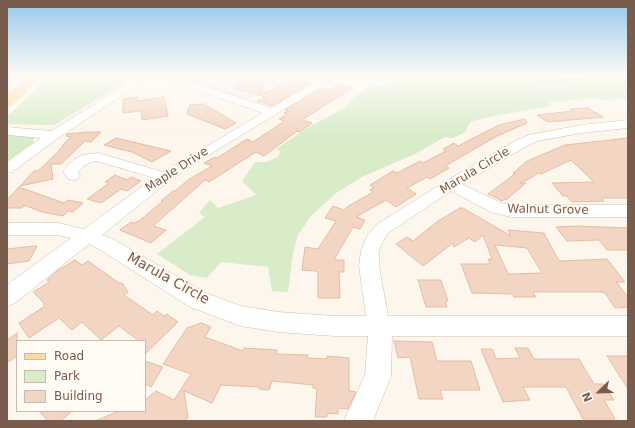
<!DOCTYPE html>
<html>
<head>
<meta charset="utf-8">
<style>
	body { margin:0 }
	#map { position:relative; width:635px; height:428px; overflow:hidden; background:#fdf6ec; font-family:"DejaVu Sans",sans-serif }
	canvas { display:block }
	.frame { position:absolute; inset:0; border:8px solid #7a5c4d; pointer-events:none }
	.legend { position:absolute; left:16px; top:340px; width:130px; height:72px; box-sizing:border-box; background:#fffaf3; border:1px solid #cabbb1; margin:0; padding:5px 7px; list-style:none; font-size:12px; color:#7a5c4d }
	.legend li { display:flex; align-items:center; gap:8px; height:20px }
	.legend b { width:20px; border:1px solid #cabbb1 }
	.north { position:absolute; left:579px; top:372px; width:40px; height:40px; -webkit-text-stroke:3px #fffaf3; paint-order:stroke; rotate:247deg; font-size:11px; font-weight:700; line-height:16px; text-align:center; color:#7a5c4d }
	.north::after { content:''; display:block; margin:auto; width:14px; height:18px; background:#7a5c4d; clip-path:polygon(50% 0,100% 100%,50% 72%,0 100%) }
</style>
</head>
<body>
<div id="map">
<canvas width="635" height="428"></canvas>
<div class="frame"></div>
<ul class="legend">
<li><b style="height:5px;background:#fbd9a5"></b>Road</li>
<li><b style="height:11px;background:#d8ecc9"></b>Park</li>
<li><b style="height:11px;background:#f3d5c3"></b>Building</li>
</ul>
<div class="north">N</div>
</div>
<script>
const ctx = document.querySelector('canvas').getContext('2d');
ctx.lineJoin = 'round';
function paint(path, color) { ctx.fillStyle = color; ctx.fill(path, 'evenodd'); }
const shape = rows => new Path2D(rows.map(r => 'M' + r).join(''));
function stroke(path, color, width, dash) { ctx.strokeStyle = color; ctx.lineWidth = width; ctx.lineCap = dash ? 'butt' : 'round'; ctx.setLineDash(dash || []); ctx.stroke(path); }
function write(font, color, halo, rows, align = 'center') {
  ctx.font = font + ' "DejaVu Sans",sans-serif'; ctx.lineWidth = 4; ctx.setLineDash([]); ctx.textBaseline = 'middle'; ctx.strokeStyle = halo; ctx.fillStyle = color; for (const [text, x, y, turn = 0] of rows) {
    ctx.save(); ctx.translate(x, y); ctx.rotate((+turn || 0) * Math.PI / 180); ctx.textAlign = isNaN(turn) ? turn : align; if (halo) ctx.strokeText(text, 0, 0); ctx.fillText(text, 0, 0); ctx.restore();
  }
}
paint(shape([
	[167,75,295,75,244,101]
]), '#f3e8fa');
paint(shape([
	[50,75,135,75,119,86,54,125,7,124,7,117],
	[398,75,628,75,628,98,605,100,592,98,550,102,551,106,483,118,470,122,465,132,453,138,445,137,415,154,362,177,336,193,311,216,298,235,293,253,288,292,272,291,268,267,221,262,207,278,190,275,157,254,205,217,199,213,210,200,218,208,256,195,242,181,255,162,266,162,278,157,280,151,276,149,309,127,346,107,352,99,367,88,372,85,384,86,396,81,396,77],
	[7,135,27,135,34,137,33,143,7,162]
]), '#d8ecc9');
stroke(shape([
	[539,81,628,76]
]), '#a5d3da', 2.5);
const building = shape([
	[239,75,263,75,262,94,298,76,310,80,304,83,309,84,272,106,257,101,265,97,243,90,236,90,239,75],
	[340,84,352,88,302,120,312,123,300,132,297,131,264,156,256,152,209,182,205,180,153,226,166,230,151,243,120,230,131,222,134,223,139,221,163,201,161,201,173,191,175,191,188,180,212,166,204,163,215,157,217,158,247,139,253,142,283,122,284,121,279,119,287,114,284,113,288,111,285,110,322,88,330,90,340,84],
	[137,97,137,101,164,97,168,116,142,120,141,111,123,113,123,99,137,97],
	[204,104,236,123,225,129,187,114,190,105,204,104],
	[588,108,603,117,548,122,537,115,573,111,570,109,588,108],
	[525,119,527,123,497,136,445,166,449,168,430,179,427,177,407,188,416,194,396,207,386,200,356,217,365,220,360,229,353,227,334,260,344,260,344,272,339,272,340,298,318,298,318,273,316,271,302,270,305,247,318,249,336,221,325,218,333,206,344,210,347,207,373,192,370,190,374,188,370,185,393,171,397,173,420,161,423,163,446,151,443,149,454,143,458,146,499,125,525,119],
	[88,132,101,132,91,142,85,141,61,164,51,164,53,179,20,186,34,171,38,171,60,150,59,150,63,146,62,146,71,137,66,136,67,134,88,132],
	[116,138,171,151,152,162,132,152,104,145,116,138],
	[628,138,628,198,601,198,604,201,572,202,567,196,563,196,552,183,594,182,571,160,541,174,538,173,531,178,520,183,526,183,506,200,505,199,502,201,488,194,515,174,513,173,527,161,565,145,628,138],
	[115,175,127,180,131,177,141,181,127,191,121,189,101,203,87,199,109,183,105,182,115,175],
	[19,187,64,203,68,200,83,203,73,212,68,211,63,216,42,212,24,205,22,208,7,208,7,200,19,187],
	[460,208,463,208,511,236,508,230,544,233,559,261,607,259,625,282,616,282,628,297,628,307,615,308,605,293,601,292,533,292,536,297,514,297,512,294,472,293,461,264,490,264,488,259,492,259,483,235,475,242,469,238,454,247,453,243,423,266,396,244,407,237,413,241,438,221,460,208],
	[495,245,527,248,542,273,508,274,495,245],
	[578,226,628,228,628,250,607,250,599,240,567,241,556,227,578,226],
	[35,246,37,246,29,261,7,264,7,249,35,246],
	[75,260,82,265,88,261,119,283,122,283,128,292,124,295,153,315,157,311,164,316,167,314,178,322,145,354,145,341,139,341,119,326,101,340,82,322,72,330,59,318,29,338,19,323,45,306,43,304,44,303,33,292,49,282,47,280,57,271,75,260],
	[418,280,441,280,448,301,445,301,447,307,426,307,418,280],
	[201,323,211,327,205,337,243,351,244,348,277,350,276,354,308,355,307,358,327,359,327,356,349,358,349,391,356,392,348,409,338,408,338,414,327,413,327,417,315,417,317,389,313,388,313,385,272,381,269,390,259,389,259,387,221,385,212,403,184,391,188,418,182,421,95,421,119,411,145,411,145,400,156,391,174,400,191,374,163,364,187,328,201,323],
	[17,333,17,356,7,363,7,340,17,333],
	[394,341,432,342,437,361,471,361,480,390,440,390,443,399,419,399,410,357,398,358,394,341],
	[515,348,528,348,534,359,579,359,594,384,604,384,614,400,604,400,615,419,583,419,566,387,523,387,530,400,503,402,481,349,492,349,496,359,520,358,515,348],
	[607,356,628,356,628,389,607,356],
	[145,361,163,367,151,387,145,384,145,361],
	[39,411,72,411,61,421,48,421,39,411]
]);
paint(building, '#f3d5c3');
stroke(building, '#e6bba3', 1);
const minor = shape([
	[142,75,153,75,58,138,12,172,7,173,7,162,41,138,7,135,7,127,51,131,142,75],
	[157,75,171,75,271,108,328,75,340,75,194,164,170,180,102,235,113,239,206,293,241,306,278,312,335,316,366,316,359,266,361,251,368,234,376,225,446,181,515,141,529,135,581,125,628,120,628,128,581,133,537,141,525,147,462,184,501,203,511,205,628,205,628,217,511,217,491,212,451,191,388,233,383,241,379,251,379,266,388,316,628,316,628,336,392,336,391,376,373,421,344,421,365,375,368,336,335,336,278,332,241,326,190,307,99,249,89,244,15,303,7,306,7,285,71,238,58,235,7,235,7,223,58,223,84,229,154,178,97,161,91,162,83,166,78,172,80,176,78,179,73,180,68,179,63,171,73,160,83,155,98,153,163,172,263,113,159,77,157,75]
]);
const major = shape([
	[30,75,43,75,12,105,7,106,7,95,30,75]
]);
stroke(minor, '#d1beb0', 1);
stroke(major, '#dad1cd', 1);
paint(minor, '#fff');
paint(major, '#fbd9a5');
const sky = ctx.createLinearGradient(0, 0, 0, 135);
sky.addColorStop(0, '#97c7e8');
sky.addColorStop(0.56, '#fefbf6');
sky.addColorStop(1, '#fefbf600');
ctx.fillStyle = sky;
ctx.fillRect(0, 0, 635, 135);
write('12px', '#7a5c4d', '#fffaf3', [
	["Maple Drive",177,170,-33],
	["Marula Circle",475,171,-31],
	["Walnut Grove",548,210,1]
]);
write('14px', '#7a5c4d', '#fffaf3', [
	["Marula Circle",168,279,29]
]);
</script>
</body>
</html>
